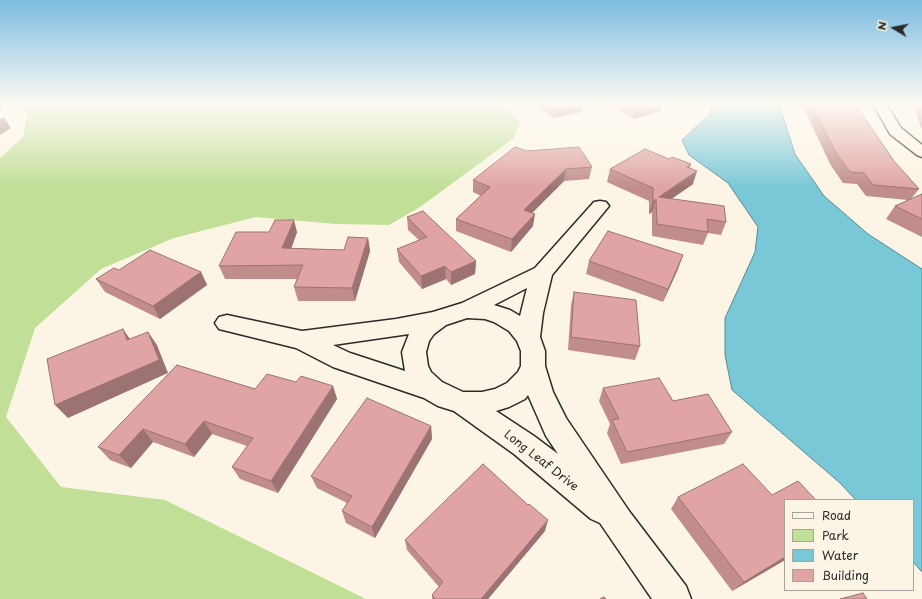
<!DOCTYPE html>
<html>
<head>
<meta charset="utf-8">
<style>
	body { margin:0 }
	#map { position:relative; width:922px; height:599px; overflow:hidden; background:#fcf5e5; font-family:"Playpen Sans",sans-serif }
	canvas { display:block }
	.legend { position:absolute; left:784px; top:499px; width:130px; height:92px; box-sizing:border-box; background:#fcf5e5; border:1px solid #a8a49b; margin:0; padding:5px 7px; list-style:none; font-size:12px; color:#2b2b2b }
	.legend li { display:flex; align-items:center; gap:8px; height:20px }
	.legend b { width:20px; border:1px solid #a8a49b }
	.north { position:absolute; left:874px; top:8px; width:40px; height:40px; -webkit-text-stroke:3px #fcf5e5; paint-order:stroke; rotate:280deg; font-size:11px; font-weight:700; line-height:16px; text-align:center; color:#2b2b2b }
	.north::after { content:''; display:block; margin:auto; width:14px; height:18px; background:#2b2b2b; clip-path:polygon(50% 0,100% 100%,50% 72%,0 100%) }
</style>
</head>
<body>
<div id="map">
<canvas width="922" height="599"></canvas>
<ul class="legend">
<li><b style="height:5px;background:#fcf5e5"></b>Road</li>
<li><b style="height:11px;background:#c1df97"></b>Park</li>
<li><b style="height:11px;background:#79c8d7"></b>Water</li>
<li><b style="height:11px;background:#dfa4a3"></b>Building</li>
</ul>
<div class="north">N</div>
</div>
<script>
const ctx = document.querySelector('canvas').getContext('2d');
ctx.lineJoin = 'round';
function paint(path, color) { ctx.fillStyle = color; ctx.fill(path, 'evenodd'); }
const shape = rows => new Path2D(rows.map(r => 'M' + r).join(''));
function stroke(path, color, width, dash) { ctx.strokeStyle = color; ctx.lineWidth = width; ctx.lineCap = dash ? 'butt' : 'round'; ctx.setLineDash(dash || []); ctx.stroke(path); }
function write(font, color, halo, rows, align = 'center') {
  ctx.font = font + ' "Playpen Sans",sans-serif'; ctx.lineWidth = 3; ctx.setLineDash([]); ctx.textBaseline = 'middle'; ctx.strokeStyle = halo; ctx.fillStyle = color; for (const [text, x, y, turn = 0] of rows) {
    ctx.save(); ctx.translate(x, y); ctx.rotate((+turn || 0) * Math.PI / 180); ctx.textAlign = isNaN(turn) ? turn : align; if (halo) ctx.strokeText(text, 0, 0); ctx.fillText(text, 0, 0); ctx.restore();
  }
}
paint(shape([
	[23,104,505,104,520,122,514,138,420,207,389,225,336,224,256,217,174,238,101,269,35,328,6,417,61,487,165,500,366,599,0,599,0,158,23,137,27,115]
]), '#c1df97');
const water = shape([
	[713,104,779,104,795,154,824,196,868,234,922,269,922,572,913,562,913,500,856,500,840,483,732,390,725,355,725,318,755,252,758,227,728,183,689,155,682,140,709,115,713,104]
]);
paint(water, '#79c8d7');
stroke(water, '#5a8992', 1);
const minor = shape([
	[873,104,886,104,901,128,922,145,922,157,917,155,890,134,873,104],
	[600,201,606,202,609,206,552,275,543,313,540,337,545,351,545,366,553,392,566,418,629,511,686,586,691,599,652,599,600,523,591,519,514,454,454,411,438,406,424,398,333,367,296,348,219,329,215,323,219,317,227,315,302,331,396,319,433,312,462,303,535,268,594,202,600,201],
	[527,288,520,316,510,310,494,305,527,288],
	[467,318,485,319,494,322,509,331,517,341,521,351,521,366,518,372,507,383,495,389,482,392,463,392,442,382,431,372,428,366,426,352,429,341,434,334,446,325,467,318],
	[409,334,402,352,405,371,350,353,333,345,409,334],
	[528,395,546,436,558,454,534,436,496,411,509,407,525,399,528,395]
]);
stroke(minor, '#2b2b2b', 3);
paint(minor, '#fcf5e5');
paint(shape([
	[536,104,583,104,582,112,553,118,536,106],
	[609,104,663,104,661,111,634,119,609,105],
	[802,104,855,104,894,161,919,189,911,199,922,194,922,237,886,219,895,206,908,200,866,196,857,184,843,183,830,164],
	[918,104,922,104,922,128,921,128,915,109],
	[527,151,592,167,589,179,564,181,532,213,533,226,511,252,456,231,456,219,481,196,473,192,473,180],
	[669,159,691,164,690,168,693,184,671,199,726,222,721,235,708,233,703,245,652,236,652,212,649,214,649,201,607,182,610,169],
	[407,217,476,261,475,274,451,285,446,279,422,289,399,262,397,249,419,240,408,230],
	[297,232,291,248,344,250,368,238,370,251,355,301,298,301,294,287,297,279,225,279,219,266],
	[589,261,678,269,663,302,586,274],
	[119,270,201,272,207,285,160,319,105,292,96,279],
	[574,292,640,346,635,360,568,350,571,305],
	[177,365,255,389,296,382,333,386,337,399,278,493,240,479,232,467,247,446,212,434,194,457,153,442,131,468,110,460,98,447],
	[603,388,673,401,732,432,724,444,621,464,607,433,610,424,599,401],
	[431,426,432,439,375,538,346,523,342,511,347,503,317,488,311,476],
	[772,495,785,500,785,560,732,591,671,509,678,497],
	[528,505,545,531,488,599,432,599,432,595,439,587,407,550,405,540]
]), '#c08d8c');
paint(shape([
	[0,104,5,104,0,112],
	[583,104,582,112,553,118,554,110],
	[661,104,663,104,661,111,634,119,636,111],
	[4,117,11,128,0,135,0,119],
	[566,169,564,181,522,223,524,210],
	[697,171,693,184,657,209,659,197],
	[656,199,652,212,649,214,653,202],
	[535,214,533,226,511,252,512,239],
	[294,220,297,232,287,261,282,248],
	[368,238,370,251,355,301,352,288],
	[683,255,678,269,663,302,668,289],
	[476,261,475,274,451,285,451,272],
	[445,266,446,279,422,289,421,276],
	[201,272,207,285,160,319,153,306],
	[123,329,132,342,127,340],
	[148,332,157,345,168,373,68,418,55,405],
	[333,386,337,399,278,493,271,481],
	[204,421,212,434,194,457,185,444],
	[431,426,432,439,375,538,372,527],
	[143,429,153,442,131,468,119,455],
	[548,520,545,531,488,599,481,599],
	[785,557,785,560,732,591,744,582]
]), '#9c7372');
const building = shape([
	[546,104,582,104,554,110,546,104],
	[624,104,661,104,636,111,624,104],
	[811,104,855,104,894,161,919,189,873,185,864,173,850,172,836,153,811,104],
	[515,147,527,151,579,147,592,167,566,169,524,210,535,214,512,239,456,219,490,187,473,180,515,147],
	[645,149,669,159,672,157,691,164,687,167,697,171,659,197,724,206,726,222,707,219,708,232,657,224,656,199,653,202,653,188,610,169,645,149],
	[922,194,922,219,895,206,922,194],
	[423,211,476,261,451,272,445,266,421,276,397,249,427,237,407,217,423,211],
	[275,220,294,220,282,248,344,250,348,237,368,238,352,288,294,287,303,265,219,266,236,232,269,232,275,220],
	[608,231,683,255,668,289,589,261,608,231],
	[150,250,201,272,153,306,96,279,114,268,119,270,150,250],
	[574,292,636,300,640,346,571,337,574,292],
	[123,329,127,340,148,332,159,360,55,405,47,359,123,329],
	[177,365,255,389,267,374,296,382,301,376,333,386,271,481,232,467,253,438,204,421,185,444,143,429,119,455,98,447,177,365],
	[659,378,673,401,708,394,732,432,627,452,612,420,619,419,603,388,659,378],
	[367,398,431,426,372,527,342,511,352,496,311,476,367,398],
	[483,464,528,505,529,504,548,520,481,599,435,599,432,595,443,582,405,540,483,464],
	[743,464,772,495,798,481,816,500,785,500,785,557,744,582,678,497,743,464],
	[863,593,867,599,840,599,863,593],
	[604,597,606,599,600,599,604,597]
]);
paint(building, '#dfa4a3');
stroke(building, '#9c7372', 1);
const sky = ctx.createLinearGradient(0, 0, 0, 188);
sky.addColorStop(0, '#7bbce1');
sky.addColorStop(0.55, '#fefaf3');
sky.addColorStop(1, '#fefaf300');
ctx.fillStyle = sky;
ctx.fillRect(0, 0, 922, 188);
write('12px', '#2b2b2b', '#fcf5e5', [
	["Long Leaf Drive",541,461,38]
]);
</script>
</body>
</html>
